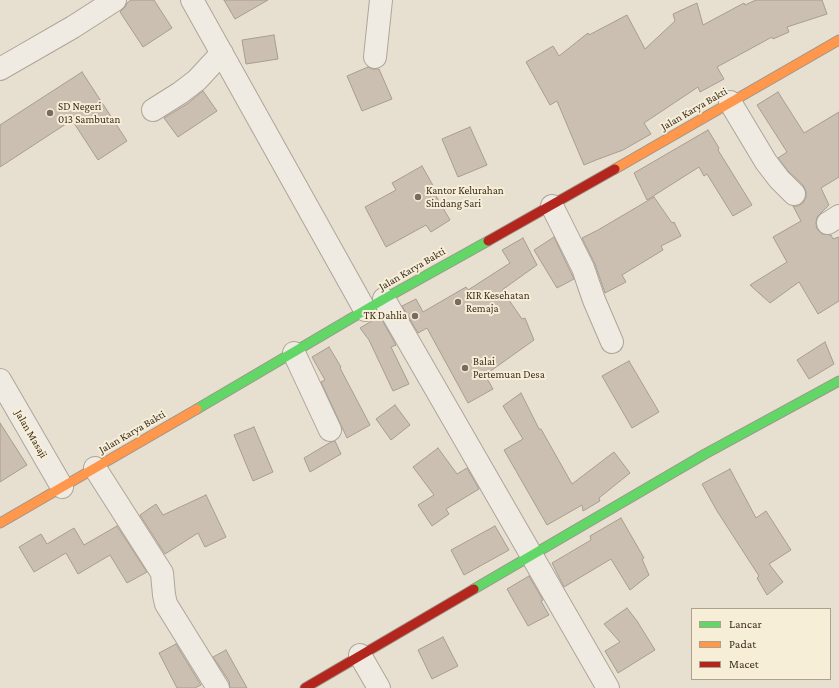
<!DOCTYPE html>
<html>
<head>
<meta charset="utf-8">
<style>
	body { margin:0 }
	#map { position:relative; width:839px; height:688px; overflow:hidden; background:#e7e0d1; font-family:"Crimson Pro",serif }
	canvas { display:block }
	.legend { position:absolute; left:691px; top:608px; width:140px; height:72px; box-sizing:border-box; background:#f7eed8; border:1px solid #ada18e; margin:0; padding:5px 7px; list-style:none; font-size:12px; color:#3d2e20 }
	.legend li { display:flex; align-items:center; gap:8px; height:20px }
	.legend b { width:20px; border:1px solid #ada18e }
</style>
</head>
<body>
<div id="map">
<canvas width="839" height="688"></canvas>
<ul class="legend">
<li><b style="height:5px;background:#63d668"></b>Lancar</li>
<li><b style="height:5px;background:#ff974d"></b>Padat</li>
<li><b style="height:5px;background:#b3261e"></b>Macet</li>
</ul>
</div>
<script>
const ctx = document.querySelector('canvas').getContext('2d');
ctx.lineJoin = 'round';
function paint(path, color) { ctx.fillStyle = color; ctx.fill(path, 'evenodd'); }
const shape = rows => new Path2D(rows.map(r => 'M' + r).join(''));
function stroke(path, color, width, dash) { ctx.strokeStyle = color; ctx.lineWidth = width; ctx.lineCap = dash ? 'butt' : 'round'; ctx.setLineDash(dash || []); ctx.stroke(path); }
function write(font, color, halo, rows, align = 'center') {
  ctx.font = font + ' "Crimson Pro",serif'; ctx.lineWidth = 4; ctx.setLineDash([]); ctx.textBaseline = 'middle'; ctx.strokeStyle = halo; ctx.fillStyle = color; for (const [text, x, y, turn = 0] of rows) {
    ctx.save(); ctx.translate(x, y); ctx.rotate((+turn || 0) * Math.PI / 180); ctx.textAlign = isNaN(turn) ? turn : align; if (halo) ctx.strokeText(text, 0, 0); ctx.fillText(text, 0, 0); ctx.restore();
  }
}
const building = shape([
	[131,0,154,0,172,28,143,47,120,12,126,6,127,3,131,0],
	[224,0,268,0,235,19,224,0],
	[756,0,822,0,827,14,787,27,789,32,773,39,772,37,717,67,724,79,700,92,698,87,644,123,651,134,623,150,596,160,584,165,557,101,550,105,526,62,553,46,559,56,588,33,589,35,627,15,645,49,675,21,673,14,697,3,703,25,744,3,745,5,756,0],
	[274,35,278,59,246,64,242,40,274,35],
	[368,67,373,69,379,69,392,99,362,111,347,76,368,67],
	[82,72,127,141,98,160,72,120,0,167,0,125,82,72],
	[203,91,217,111,178,137,164,118,187,104,203,91],
	[778,92,804,133,839,112,839,177,821,188,829,205,817,217,816,223,817,229,822,234,831,235,833,239,839,237,839,301,818,314,799,282,770,303,750,285,787,262,773,237,801,221,793,206,798,206,803,203,806,197,806,191,803,185,788,171,778,158,787,152,757,105,778,92],
	[470,127,487,165,458,177,442,139,470,127],
	[708,130,719,148,718,150,752,205,733,216,707,174,704,176,699,167,647,200,634,173,708,130],
	[422,166,435,189,433,191,450,220,431,232,426,225,386,247,365,207,396,190,392,183,422,166],
	[654,197,672,223,674,222,681,236,661,246,663,250,622,275,626,282,605,293,595,264,582,238,598,230,654,197],
	[554,237,574,279,557,288,534,250,554,237],
	[523,238,537,265,502,290,522,319,525,318,534,340,485,375,493,389,468,403,427,328,418,333,402,306,416,299,423,312,466,287,468,290,510,263,502,250,523,238],
	[380,316,396,345,391,347,409,384,393,391,369,340,360,328,380,316],
	[825,342,834,364,809,379,797,360,825,342],
	[329,347,341,367,340,368,370,425,347,438,321,382,325,380,312,357,329,347],
	[629,361,659,412,632,428,602,376,629,361],
	[521,393,539,429,541,429,572,484,614,452,630,473,599,498,600,501,583,511,582,505,547,525,504,450,523,439,503,406,521,393],
	[395,405,410,425,391,440,376,419,395,405],
	[0,423,27,465,0,482,0,423],
	[254,427,273,472,253,481,234,435,254,427],
	[335,441,341,454,310,472,304,458,331,442,335,441],
	[438,448,457,474,467,468,479,489,446,509,449,514,432,526,418,505,434,495,413,467,438,448],
	[730,469,756,518,766,511,791,550,769,564,783,582,767,595,757,578,759,576,717,511,702,484,730,469],
	[206,495,226,537,205,547,198,533,165,554,140,515,156,504,163,515,206,495],
	[621,518,644,558,642,559,649,575,630,590,611,559,564,587,552,563,591,540,590,536,621,518],
	[117,526,147,572,127,583,110,555,78,574,66,553,34,572,19,547,41,534,47,544,74,528,84,545,117,526],
	[495,526,509,550,464,575,451,550,495,526],
	[529,576,543,600,541,601,549,615,528,626,507,589,529,576],
	[627,608,637,621,655,650,618,673,605,651,620,642,604,624,627,608],
	[443,637,458,666,432,679,418,650,443,637],
	[176,644,201,685,195,688,177,688,159,653,176,644],
	[226,650,247,688,230,688,229,681,213,657,226,650]
]);
paint(building, '#cbbfb2');
stroke(building, '#a89c90', 1);
const street = shape([
	[192,0,365,310],
	[375,57,381,0],
	[0,69,73,27,115,0],
	[730,102,766,162,779,179,794,194],
	[153,110,180,93,197,80,222,53],
	[552,206,583,268,594,300,612,342],
	[828,223,839,216],
	[384,299,608,688],
	[294,353,330,430],
	[0,380,62,487],
	[95,468,162,573,164,595,166,604,218,688],
	[360,655,379,688]
]);
const fast = shape([
	[197,409,384,299,488,241],
	[474,589,705,454,839,381]
]);
const slow = shape([
	[615,169,839,40],
	[0,523,197,409]
]);
const jam = shape([
	[488,241,615,169],
	[305,688,474,589]
]);
stroke(street, '#ada599', 24);
stroke(fast, '#9c958a', 11);
stroke(slow, '#9c958a', 11);
stroke(jam, '#9c958a', 11);
stroke(street, '#efebe3', 22);
stroke(fast, '#63d668', 9);
stroke(slow, '#ff974d', 9);
stroke(jam, '#b3261e', 9);
for (const [x, y, r, color] of [
	[50,113,4,"#786c5e"],
	[418,197,4,"#786c5e"],
	[458,302,4,"#786c5e"],
	[415,316,4,"#786c5e"],
	[465,368,4,"#786c5e"]
]) { const dot = new Path2D(); dot.arc(x, y, r, 0, 2 * Math.PI); ctx.fillStyle = color; ctx.fill(dot); stroke(dot, '#f7eed8', 1.5); }
write('11px', '#3d2e20', '#f7eed8', [
	["SD Negeri",58,107],
	["013 Sambutan",58,120],
	["Kantor Kelurahan",426,191],
	["Sindang Sari",426,204],
	["KIR Kesehatan",466,296],
	["Remaja",466,309],
	["TK Dahlia",407,316,"right"],
	["Balai",473,362],
	["Pertemuan Desa",473,375]
], 'left');
write('11px', '#3d2e20', '#f7eed8', [
	["Jalan Karya Bakti",694,109,-30],
	["Jalan Karya Bakti",412,269,-30],
	["Jalan Karya Bakti",132,432,-30],
	["Jalan Masaji",31,434,60]
]);
</script>
</body>
</html>
